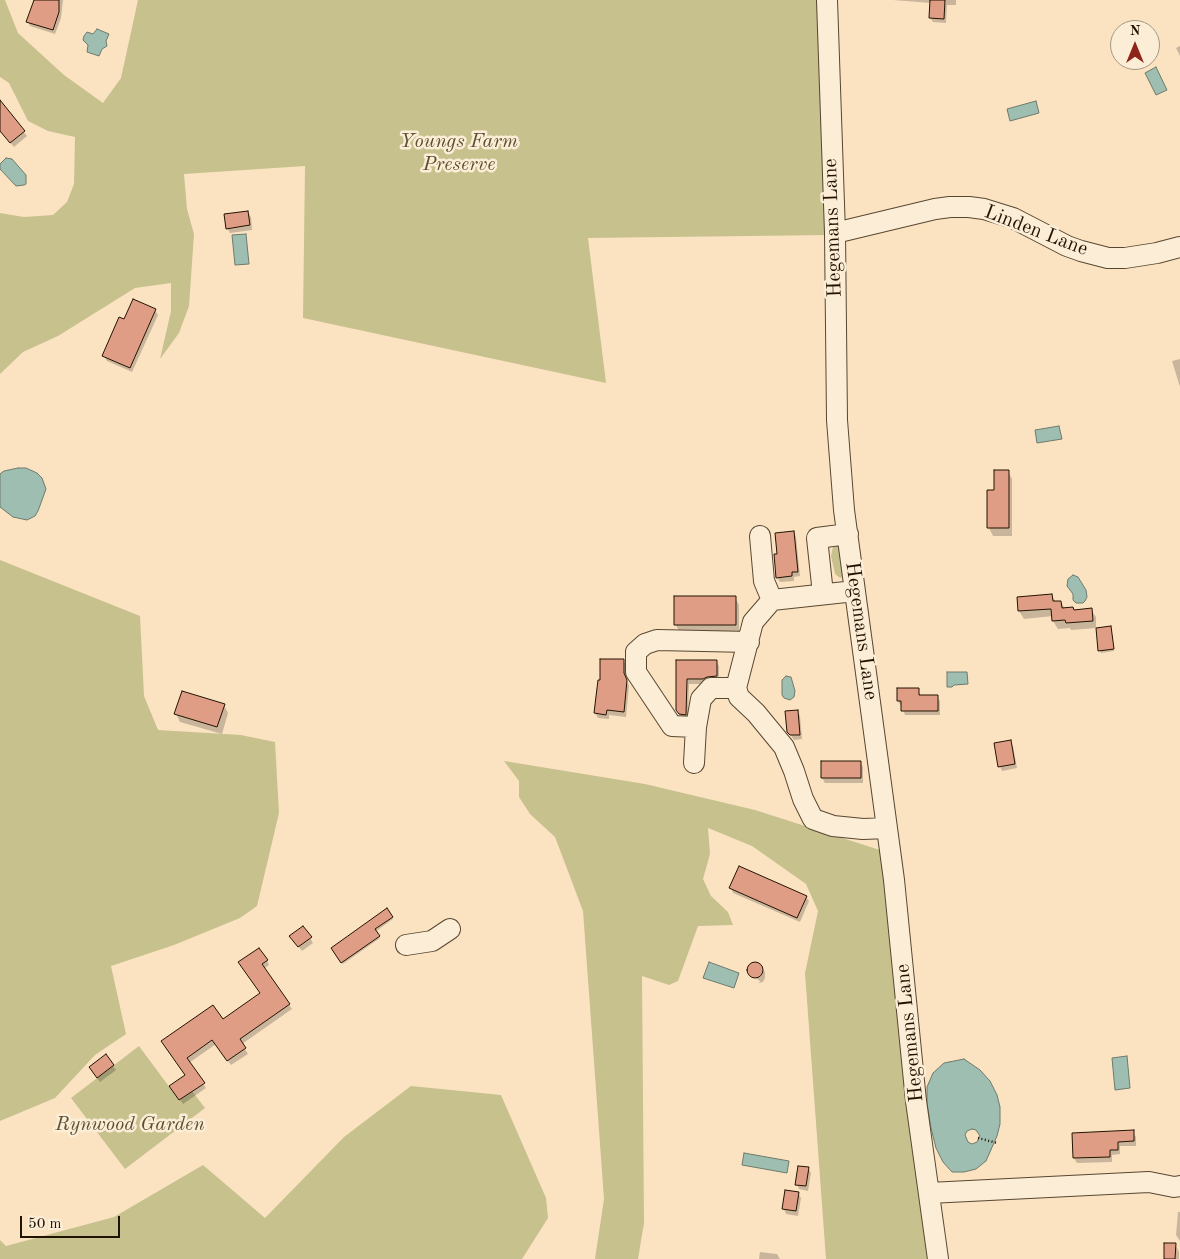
<!DOCTYPE html>
<html>
<head>
<meta charset="utf-8">
<style>
	body { margin:0 }
	#map { position:relative; width:1180px; height:1259px; overflow:hidden; background:#fbe3c2; font-family:"Old Standard TT",serif }
	canvas { display:block }
	.north { position:absolute; left:1110px; top:20px; width:50px; height:50px; box-sizing:border-box; background:#fcedd7; border:1px solid #a59681; border-radius:50%; rotate:0deg; font-size:14px; font-weight:700; line-height:20px; text-align:center; color:#221301 }
	.north::after { content:''; display:block; margin:auto; width:18px; height:22px; background:#8f2418; clip-path:polygon(50% 0,100% 100%,50% 72%,0 100%) }
	.scale { position:absolute; left:20px; top:1216px; width:100px; height:22px; box-sizing:border-box; border:2px solid #221301; border-top:0; padding-left:6px; font-size:15px; line-height:18px; white-space:nowrap; color:#221301; -webkit-text-stroke:4px #fcedd7; paint-order:stroke }
</style>
</head>
<body>
<div id="map">
<canvas width="1180" height="1259"></canvas>
<div class="north">N</div>
<div class="scale">50 m</div>
</div>
<script>
const ctx = document.querySelector('canvas').getContext('2d');
ctx.lineJoin = 'round';
function paint(path, color) { ctx.fillStyle = color; ctx.fill(path, 'evenodd'); }
const shape = rows => new Path2D(rows.map(r => 'M' + r).join(''));
function stroke(path, color, width, dash) { ctx.strokeStyle = color; ctx.lineWidth = width; ctx.lineCap = dash ? 'butt' : 'round'; ctx.setLineDash(dash || []); ctx.stroke(path); }
function write(font, color, halo, rows, align = 'center') {
  ctx.font = font + ' "Old Standard TT",serif'; ctx.lineWidth = 5; ctx.setLineDash([]); ctx.textBaseline = 'middle'; ctx.strokeStyle = halo; ctx.fillStyle = color; for (const [text, x, y, turn = 0] of rows) {
    ctx.save(); ctx.translate(x, y); ctx.rotate((+turn || 0) * Math.PI / 180); ctx.textAlign = isNaN(turn) ? turn : align; if (halo) ctx.strokeText(text, 0, 0); ctx.fillText(text, 0, 0); ctx.restore();
  }
}
paint(shape([
	[0,0,5,0,18,33,64,75,103,103,121,78,138,0,819,0,829,235,588,238,606,383,303,318,305,166,184,174,187,209,194,234,189,306,179,333,160,359,171,311,171,283,135,288,58,336,23,352,0,374,0,213,24,217,53,215,67,202,74,184,75,137,48,131,28,121,9,83,0,77],
	[840,541,844,576,840,578,835,574,831,556,834,542],
	[0,560,140,616,144,696,158,730,241,735,275,742,279,813,257,906,240,918,174,945,111,966,126,1034,95,1055,55,1098,0,1121],
	[504,761,645,784,755,810,883,851,927,1259,826,1259,805,973,818,911,806,884,752,846,708,828,710,854,703,879,711,896,728,912,733,925,698,926,678,981,669,985,642,976,644,1223,638,1259,595,1259,604,1199,583,911,555,837,530,814,519,797,519,781],
	[139,1046,179,1100,192,1091,205,1108,125,1169,71,1098],
	[411,1086,501,1095,546,1198,548,1218,522,1259,0,1259,0,1240,6,1246,114,1217,203,1165,265,1218,344,1137]
]), '#c7c18e');
const water = shape([
	[97,29,109,34,106,41,107,46,102,49,99,56,87,52,88,45,83,40,84,36,87,32,93,34,97,29],
	[1156,67,1167,90,1156,95,1145,73,1156,67],
	[1036,101,1039,113,1010,121,1007,109,1036,101],
	[6,158,12,159,26,175,26,184,24,185,16,186,0,169,0,164,6,158],
	[246,234,249,264,235,265,232,235,246,234],
	[1059,426,1062,439,1037,443,1035,430,1059,426],
	[18,468,26,468,37,473,42,478,46,489,38,511,35,516,27,520,13,517,0,507,0,474,4,471,18,468],
	[1073,575,1078,577,1086,590,1087,597,1085,601,1083,603,1076,603,1073,600,1073,594,1067,586,1068,579,1073,575],
	[947,672,967,672,968,684,954,685,952,687,947,687,947,672],
	[786,676,791,677,795,691,794,697,790,700,784,698,782,695,782,680,786,676],
	[709,962,739,973,734,988,703,978,709,962],
	[1127,1056,1130,1088,1115,1090,1112,1058,1127,1056],
	[964,1059,980,1070,990,1081,997,1095,1000,1107,1000,1124,997,1136,986,1161,976,1169,964,1172,952,1172,943,1162,936,1148,931,1128,927,1103,927,1087,933,1073,944,1063,964,1059],
	[972,1129,976,1130,980,1136,977,1142,972,1144,968,1142,965,1135,967,1131,972,1129],
	[744,1153,789,1161,787,1173,742,1165,744,1153]
]);
paint(water, '#9fbeb2');
stroke(water, '#6d7a6b', 1);
paint(shape([
	[35,0,63,0,61,18,55,34,30,26,28,21],
	[893,0,956,0,956,5,947,5,946,23,933,22,930,17,931,3],
	[1180,46,1180,56,1176,48],
	[0,104,27,136,14,147,1,132,0,133],
	[248,213,251,217,252,230,230,233,227,228],
	[155,310,158,315,132,372,107,361,104,356,125,321],
	[1180,359,1180,387,1172,361],
	[1008,472,1012,479,1012,536,993,536,989,528,989,491,995,491],
	[794,532,796,537,800,576,794,577,794,581,780,582,777,577,779,555],
	[1052,596,1056,602,1061,602,1065,609,1074,611,1091,610,1096,617,1096,628,1071,630,1070,628,1058,629,1053,621,1053,616,1024,619,1019,611,1018,598],
	[735,598,739,605,739,633,680,633,676,625],
	[1111,627,1114,651,1101,653,1100,651],
	[623,660,626,665,626,679,629,686,626,717,609,715,609,719,598,718,595,713,601,681],
	[677,661,716,661,719,666,719,681,706,684,689,684,688,719,683,719,677,710],
	[898,690,918,690,921,697,937,697,940,701,940,715,905,715,903,710,903,706,901,706,898,701],
	[224,705,228,713,222,734,180,722,176,714],
	[797,712,800,716,802,739,794,740,788,731],
	[1010,741,1013,746,1017,768,1002,771,1000,766],
	[860,762,863,767,863,783,825,783,822,778],
	[731,888,806,897,809,901,800,922,733,893],
	[387,910,393,919,375,932,380,938,343,964,332,948],
	[310,938,313,943,302,951,294,941],
	[267,960,269,965,264,969,292,1009,242,1044,248,1054,231,1065,216,1044,189,1063,206,1088,183,1104,174,1091,186,1076,165,1046,222,1021,262,994,243,967],
	[757,962,765,972,765,978,763,982,759,983,760,981,750,974,748,967,751,963],
	[113,1066,116,1070,100,1082,90,1068],
	[1133,1132,1136,1137,1136,1146,1120,1146,1120,1154,1112,1155,1112,1162,1077,1163,1074,1158,1073,1134],
	[808,1168,811,1173,808,1191,799,1189,797,1184],
	[798,1193,801,1198,798,1216,786,1214,784,1209],
	[1178,1212,1180,1212,1180,1241,1176,1235],
	[1175,1244,1179,1252,1179,1259,1165,1259],
	[760,1252,777,1254,780,1259,759,1259]
]), '#0003');
const building = shape([
	[34,0,59,0,59,12,53,30,26,22,34,0],
	[930,0,945,0,944,19,929,18,930,0],
	[0,100,25,131,10,143,0,131,0,100],
	[248,211,250,225,226,229,224,214,248,211],
	[133,299,156,309,130,368,102,356,119,317,124,319,133,299],
	[994,470,1009,470,1009,528,987,528,987,490,994,490,994,470],
	[794,531,798,572,792,572,792,576,776,578,774,554,777,554,775,533,794,531],
	[1052,594,1053,601,1061,601,1062,608,1073,607,1074,610,1092,608,1093,621,1066,623,1065,620,1052,621,1051,609,1018,611,1017,597,1052,594],
	[674,596,736,596,736,625,674,625,674,596],
	[1111,626,1114,649,1098,651,1096,628,1111,626],
	[600,659,624,659,624,673,627,680,624,712,607,710,606,715,594,713,598,680,600,680,600,659],
	[676,660,717,660,717,676,707,677,703,679,687,679,686,715,679,714,676,710,676,660],
	[897,688,919,688,919,695,938,695,938,711,901,711,901,701,897,701,897,688],
	[182,691,225,704,217,727,174,714,182,691],
	[798,710,800,735,790,735,787,732,785,711,798,710],
	[1011,740,1015,764,998,767,994,743,1011,740],
	[821,761,861,761,861,778,821,778,821,761],
	[739,866,807,896,797,918,729,888,739,866],
	[387,908,393,917,375,929,380,936,341,963,331,948,387,908],
	[303,926,312,937,298,947,289,936,303,926],
	[259,948,268,960,262,964,290,1004,240,1039,246,1048,227,1061,212,1040,187,1058,205,1083,179,1100,169,1086,185,1075,161,1041,213,1005,223,1019,260,993,238,962,259,948],
	'747 970a8 8 0 1 1 16 0a8 8 0 1 1-16 0Z',
	[106,1054,114,1065,97,1078,89,1067,106,1054],
	[1134,1130,1134,1141,1118,1142,1118,1150,1110,1150,1110,1157,1073,1158,1072,1133,1134,1130],
	[798,1166,809,1167,806,1186,795,1185,798,1166],
	[785,1190,799,1192,796,1211,782,1209,785,1190],
	[1164,1243,1176,1243,1175,1259,1164,1259,1164,1243]
]);
paint(building, '#e09d85');
stroke(building, '#221301', 1);
const minor = shape([
	[827,0,835,233,837,420,844,510,894,880,916,1101,938,1259],
	[835,233,935,209,950,207,969,207,984,209,1013,218,1067,246,1081,251,1108,258,1125,258,1157,253,1180,247],
	[760,536,764,581,772,600],
	[855,591,772,600,753,622,736,688,739,697,756,713,784,747,794,771,803,799,813,819,833,826,863,829,887,828],
	[823,594,817,538,848,534],
	[736,688,711,688,701,699,696,727,672,726,636,672,636,652,645,644,657,640,749,642],
	[694,763,696,727],
	[406,945,432,941,450,929],
	[929,1193,1149,1182,1174,1187,1180,1186]
]);
stroke(minor, '#584731', 22);
stroke(shape([
	[978,1138,997,1143]
]), '#221301', 2.5, [1, 2.5]);
stroke(minor, '#fcedd7', 20);
write('italic 20px', '#5c5032', '#fcedd7', [
	["Youngs Farm",459,142],
	["Preserve",459,165],
	["Rynwood Garden",130,1125]
]);
write('20px', '#221301', '#fcedd7', [
	["Hegemans Lane",833,228,-92],
	["Linden Lane",1036,231,21],
	["Hegemans Lane",861,631,82],
	["Hegemans Lane",910,1033,-96]
]);
</script>
</body>
</html>
